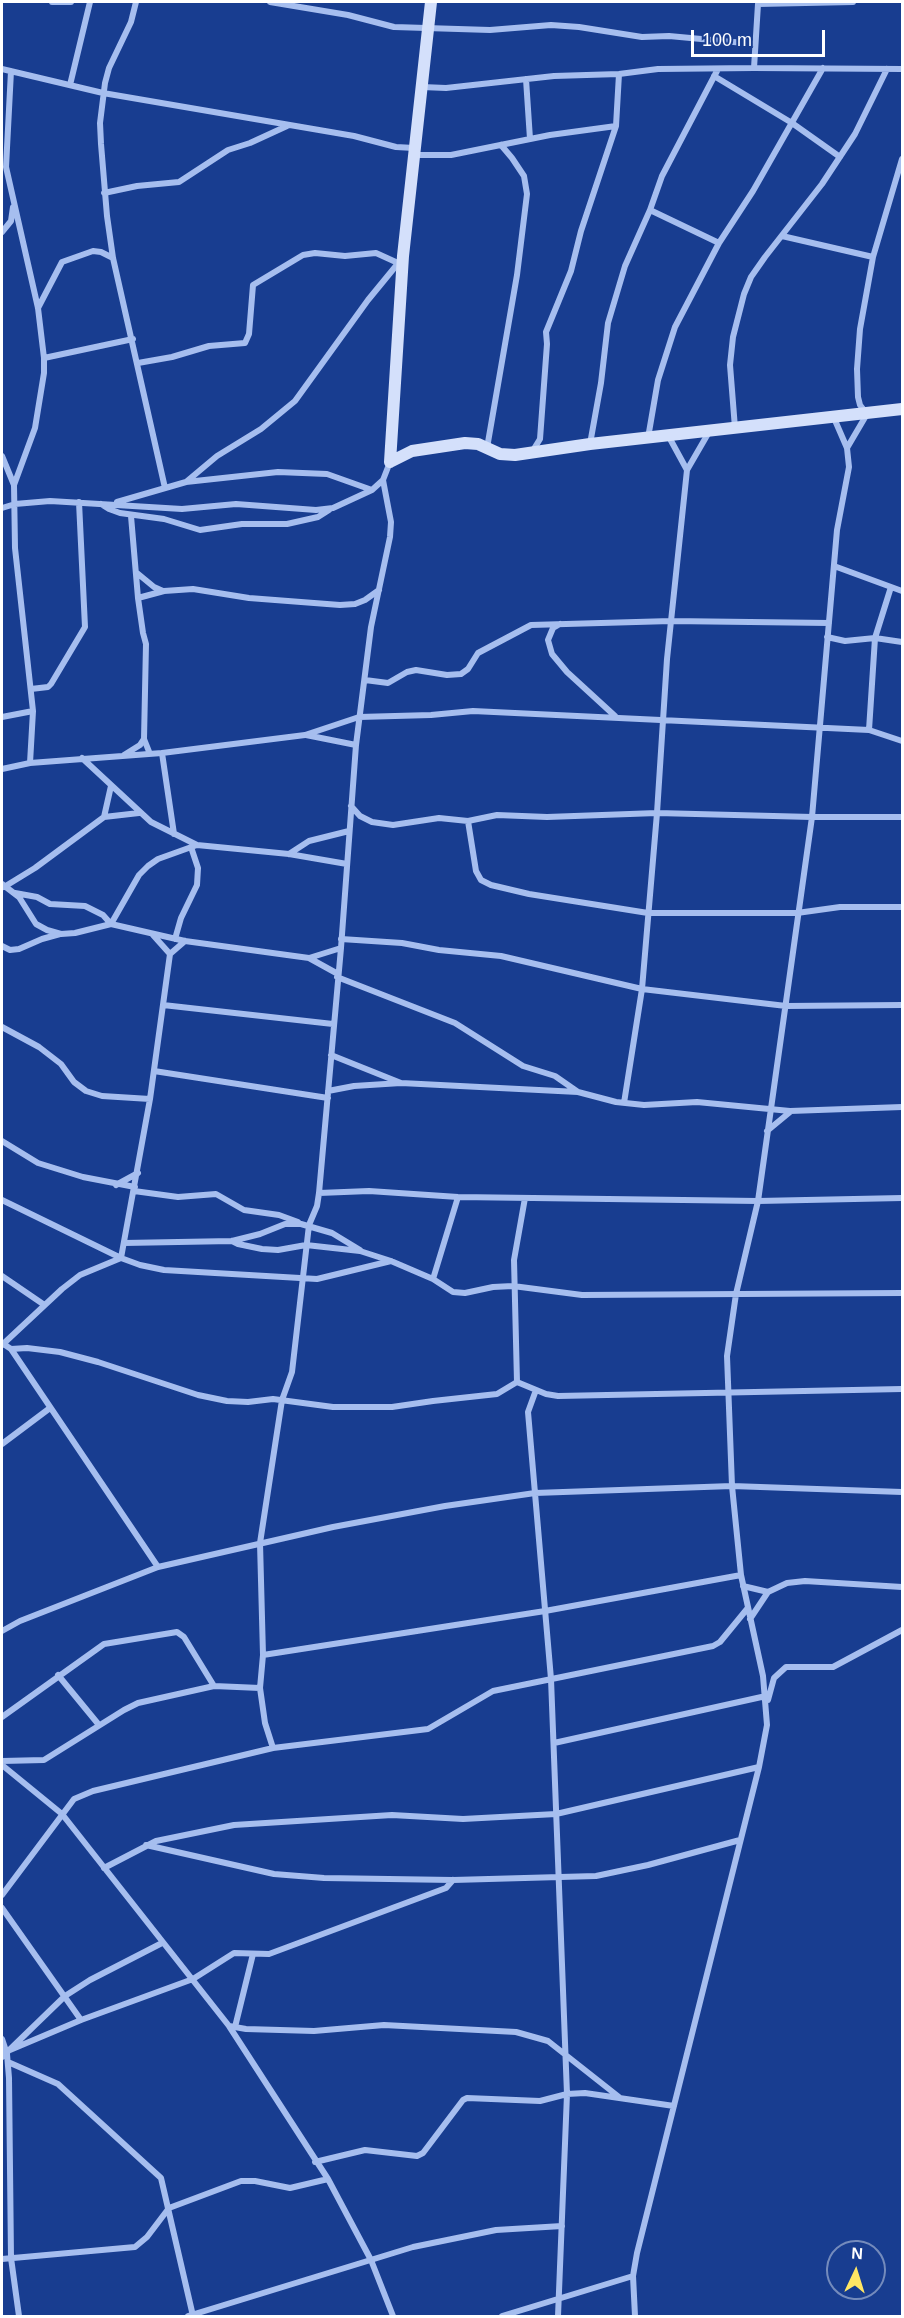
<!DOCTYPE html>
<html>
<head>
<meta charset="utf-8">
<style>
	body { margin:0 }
	#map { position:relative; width:904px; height:2318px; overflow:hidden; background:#183d90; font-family:Arial,sans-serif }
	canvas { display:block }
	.frame { position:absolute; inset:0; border:3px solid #fff; pointer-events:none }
	.north { position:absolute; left:826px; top:2240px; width:60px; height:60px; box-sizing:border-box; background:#183d90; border:2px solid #748bbc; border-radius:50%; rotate:4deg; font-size:16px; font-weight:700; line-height:24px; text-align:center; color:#fff }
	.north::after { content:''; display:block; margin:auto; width:21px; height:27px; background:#ffe664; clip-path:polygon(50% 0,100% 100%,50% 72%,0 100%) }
	.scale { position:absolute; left:691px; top:30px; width:134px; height:27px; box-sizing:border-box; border:3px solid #fff; border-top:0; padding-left:8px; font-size:18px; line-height:21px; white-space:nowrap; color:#fff; -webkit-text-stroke:4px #183d90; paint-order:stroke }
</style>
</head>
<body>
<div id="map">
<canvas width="904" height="2318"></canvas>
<div class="frame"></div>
<div class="north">N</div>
<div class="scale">100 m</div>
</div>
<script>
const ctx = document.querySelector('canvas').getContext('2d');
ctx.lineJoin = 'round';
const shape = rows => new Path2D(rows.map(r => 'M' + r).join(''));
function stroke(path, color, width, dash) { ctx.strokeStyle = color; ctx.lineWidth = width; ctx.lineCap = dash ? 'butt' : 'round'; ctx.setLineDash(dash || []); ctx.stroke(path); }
stroke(shape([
	[52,2,71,2],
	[136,2,131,22,109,68,105,83,100,123,101,144,107,216,113,258,165,488],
	[270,2,348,15,394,27,490,30,551,25,579,27,642,37,669,36,755,44],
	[754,68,758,4,853,2],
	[2,69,103,93,354,136,396,147,414,148],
	[11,71,6,167,38,308,44,358,44,373,35,428,14,485],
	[714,76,792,123,840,157],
	[526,79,530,139],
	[70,85,90,2],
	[422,87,446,88,554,76,619,74,658,69,754,68,902,69],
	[414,155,451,155,550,135,616,126,619,74],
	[104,193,137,186,179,182,228,150,250,143,287,126],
	[650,210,719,243],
	[2,232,11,221,13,207],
	[782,236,873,257],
	[38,308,62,262,93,251,101,252,113,258],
	[44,358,133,339],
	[138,363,172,357,209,346,245,343,249,334,253,285,303,255,315,253,345,256,376,253,398,263],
	[735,428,730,365,733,337,744,294,751,277,765,257,822,184,855,134,887,69],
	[669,437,687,470],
	[648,438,658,380,675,327,719,243,753,191,823,68],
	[590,444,601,383,608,323,625,266,650,210,662,176,718,69],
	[487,448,517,275,527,194,524,176,512,158,501,145],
	[847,448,867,414,860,405,858,397,857,369,860,329,873,257,902,159],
	[532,452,540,439,547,344,546,332,571,271,581,231,616,126],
	[2,456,14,485,15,548,33,711,30,763],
	[186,482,217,456,261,429,295,401,368,300,400,261],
	[117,502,186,482,278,472,327,474,372,490],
	[101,504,109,509,120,513,164,519,200,530,242,524,287,524,318,517,329,510],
	[2,508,15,504,50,501,182,509,236,504,316,510,333,508,372,490,383,480,390,462],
	[131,516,138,598,143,633,146,644,144,739,150,754],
	[834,566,902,591],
	[137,573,154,587,163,591],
	[138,598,164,591,193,589,249,598,340,605,355,604,365,600,379,590],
	[560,624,553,628,548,640,552,654,567,672,615,716],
	[827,637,845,641,875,638,902,642],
	[365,680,388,683,407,672,416,670,447,675,461,674,468,669,478,653,531,625,671,621,829,623],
	[31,689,48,687,51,684,85,627,79,502],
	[2,717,33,711],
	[869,730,875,638,891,587],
	[306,735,356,745],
	[162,753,174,834],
	[124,755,140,745,144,739],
	[82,758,151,822,197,845,289,854,347,864],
	[2,769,30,763,162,753,305,735,359,717,431,715,473,711,869,730,902,741],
	[351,806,360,816,372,822,393,825,439,818,468,821,497,815,547,817,657,813,812,817,902,817],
	[104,817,111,786],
	[468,821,476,871,481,880,491,885,529,894,648,913,797,913,840,907,902,907],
	[289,854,309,841,349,831],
	[2,884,19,897,36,924,47,930,61,934,75,933,111,924,185,941,309,958,338,974],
	[4,887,35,868,104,817,139,813],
	[15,893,37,897,50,904,85,906,103,915,111,924],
	[111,924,139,875,148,866,158,859,197,845],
	[153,935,170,954],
	[175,939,181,918,197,885,198,868,191,847],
	[341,939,402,943,439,950,501,956,642,989,786,1006,902,1005],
	[2,946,10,950,19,949,42,939,60,934],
	[309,958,341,948],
	[337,977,455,1023,523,1066,555,1076,578,1092],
	[163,1005,333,1024],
	[2,1027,39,1047,61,1064,74,1082,86,1091,102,1096,150,1099],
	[331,1055,401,1083],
	[154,1071,328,1098],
	[328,1091,354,1086,401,1083,578,1092,616,1102,644,1105,697,1102,790,1111,902,1107],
	[624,1103,642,989,657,813,667,659,687,470,709,432],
	[767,1131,790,1112],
	[2,1141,38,1163,83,1177,135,1187],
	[116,1185,138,1173],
	[134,1191,178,1197,216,1194,244,1210,279,1215,298,1222],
	[319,1193,369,1191,458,1197,758,1201,902,1198],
	[2,1200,121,1258,140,1265,164,1270,317,1279,391,1261],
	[232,1241,238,1244,262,1249,278,1250,306,1245,360,1251,391,1261,433,1279,453,1292,465,1293,493,1287,513,1286,582,1295,902,1293],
	[124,1243,232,1241,260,1234,285,1224,301,1224,332,1233,360,1250],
	[121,1258,150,1099,170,954,185,941],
	[2,1276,43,1304],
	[433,1279,458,1197],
	[2,1343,11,1349,158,1567],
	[2,1345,62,1289,80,1275,121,1258],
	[11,1349,27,1348,60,1352,98,1362,198,1395,227,1401,248,1402,273,1399,333,1407,392,1407,433,1401,497,1394,517,1382,514,1260,525,1198],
	[517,1382,546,1394,558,1396,902,1389],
	[536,1390,528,1412,551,1679,567,2094,558,2316],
	[2,1444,50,1408],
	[743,1586,768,1592],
	[750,1619,768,1592,787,1583,805,1581,902,1587],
	[2,1631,20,1621,158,1567,333,1527,445,1506,535,1493,732,1486,902,1492],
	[263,1655,545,1611,741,1575],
	[58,1675,99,1725],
	[768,1700,774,1678,786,1667,833,1667,902,1630],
	[2,1717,104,1644,177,1632,184,1637,214,1686],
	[554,1743,766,1696],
	[273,1748,265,1723,260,1688,263,1655,260,1543,282,1400,292,1372,309,1225,317,1206,319,1193,341,948,356,745,371,627,390,537,391,522,383,480],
	[2,1761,44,1760,124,1710,138,1703,214,1686,260,1688],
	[2,1765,62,1814,229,2026,328,2179,371,2260,393,2316],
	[146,1845,274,1874,324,1878,453,1880,596,1876,648,1865,740,1840],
	[104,1868,156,1841,234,1825,392,1815,463,1819,556,1814,759,1767],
	[2,1895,74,1799,93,1791,273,1748,428,1729,493,1691,713,1646,720,1642,747,1609],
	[2,1908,81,2020],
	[229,2026,246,2029,314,2031,384,2025,516,2032,548,2041,619,2097],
	[235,2027,253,1954],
	[2,2039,7,2054,9,2078,11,2258,19,2316],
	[10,2050,81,2020,193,1979,234,1953,269,1954,446,1888,453,1880],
	[2,2057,65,1996,90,1980,162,1943],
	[8,2062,58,2084,161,2178,193,2316],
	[315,2162,365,2150,417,2156,423,2153,463,2100,467,2098,540,2101,567,2094,585,2093,674,2106],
	[2,2259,135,2247,147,2237,169,2208,241,2181,255,2181,290,2188,328,2179],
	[188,2316,413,2247,496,2230,562,2226],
	[502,2316,633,2276],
	[635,2316,633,2276,637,2253,759,1767,767,1725,763,1676,741,1575,732,1486,727,1356,736,1294,758,1201,812,817,837,530,849,467,847,448,834,418]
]), '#a6beef', 6);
stroke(shape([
	[390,462,412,451,465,443,478,444,500,454,515,455,590,444,902,409],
	[390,462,403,256,431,2]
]), '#d4e0fb', 12);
</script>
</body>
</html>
